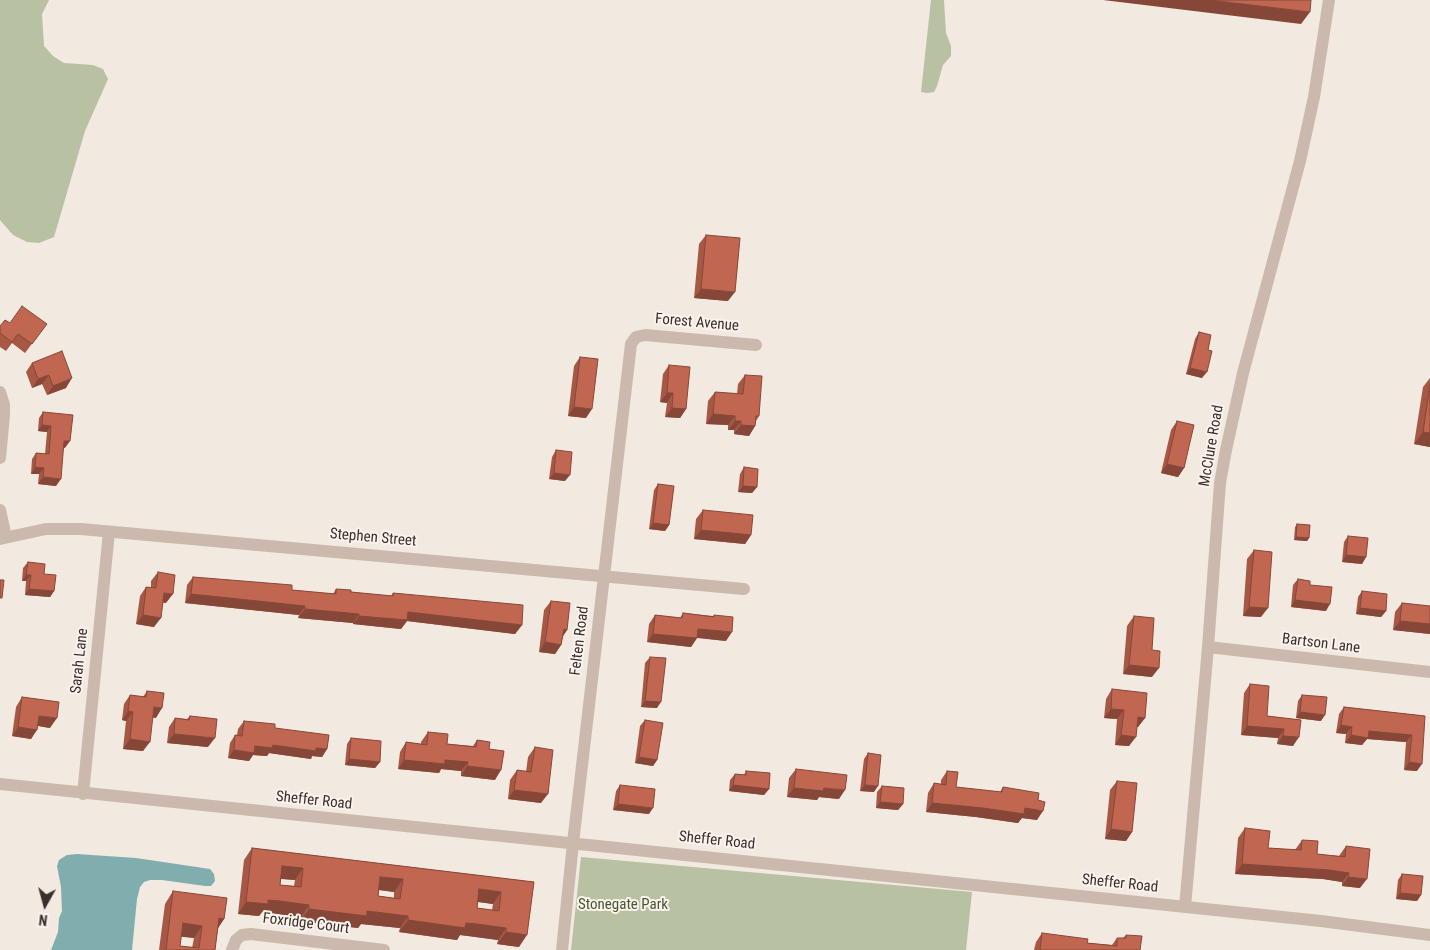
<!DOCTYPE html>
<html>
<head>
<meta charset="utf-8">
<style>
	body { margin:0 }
	#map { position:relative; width:1430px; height:950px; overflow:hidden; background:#f2e9e0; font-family:"Roboto Condensed",sans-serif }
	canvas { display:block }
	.north { position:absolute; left:20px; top:880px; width:50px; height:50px; -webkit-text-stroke:4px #faf3ed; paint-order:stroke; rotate:187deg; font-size:14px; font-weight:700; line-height:20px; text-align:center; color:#392f2b }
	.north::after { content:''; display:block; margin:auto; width:18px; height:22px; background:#392f2b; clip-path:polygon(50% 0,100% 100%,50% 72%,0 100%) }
</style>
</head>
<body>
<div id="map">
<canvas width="1430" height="950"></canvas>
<div class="north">N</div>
</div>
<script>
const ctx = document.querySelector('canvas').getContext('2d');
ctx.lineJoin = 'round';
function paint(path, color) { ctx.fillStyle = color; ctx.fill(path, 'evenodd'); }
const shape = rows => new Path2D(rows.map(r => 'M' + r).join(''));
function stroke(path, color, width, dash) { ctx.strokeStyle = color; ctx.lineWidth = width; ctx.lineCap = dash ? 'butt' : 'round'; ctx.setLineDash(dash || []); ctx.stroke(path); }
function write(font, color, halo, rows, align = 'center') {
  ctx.font = font + ' "Roboto Condensed",sans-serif'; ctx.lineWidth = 4; ctx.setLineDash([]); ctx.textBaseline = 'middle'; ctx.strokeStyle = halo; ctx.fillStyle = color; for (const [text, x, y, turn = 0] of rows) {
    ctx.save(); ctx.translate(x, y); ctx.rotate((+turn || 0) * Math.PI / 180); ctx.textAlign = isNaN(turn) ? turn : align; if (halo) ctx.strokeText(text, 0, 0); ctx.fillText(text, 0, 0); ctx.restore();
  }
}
paint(shape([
	[0,0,49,0,42,14,44,46,53,56,64,63,93,65,103,69,108,79,85,131,54,237,39,243,27,242,13,235,0,220],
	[931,0,944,0,946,33,951,46,951,56,943,65,937,86,934,92,927,93,921,92],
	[581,857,972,892,966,950,571,950]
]), '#b8c1a1');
paint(shape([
	[77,854,136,858,210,869,214,874,215,881,211,886,205,886,162,880,150,880,144,882,140,887,137,899,132,950,51,950,58,932,59,918,62,911,61,887,57,866,59,860,67,855]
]), '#80aeae');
stroke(shape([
	[0,392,4,405,4,415,0,458],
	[0,510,6,537],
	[0,539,46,529,81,529,744,589],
	[1208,647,1430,672],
	[0,784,1321,921,1430,935],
	[83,794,109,532],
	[1185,907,1208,647,1220,483,1226,450,1243,373,1300,161,1314,97,1329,0],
	[232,950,236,940,242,935,251,934,384,950],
	[562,950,573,843,631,344,636,337,645,335,756,345]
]), '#cab9ac', 12);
paint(shape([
	[706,235,728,301,694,298,699,244],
	[10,323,40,333,25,353,12,343,6,351,0,347,0,326],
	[1199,332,1208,350,1202,378,1186,374,1195,339],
	[580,357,586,418,568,416,574,366],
	[32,363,66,388,47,395,42,384,32,388,26,372],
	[669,365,686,409,680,418,665,417,667,403,660,402,663,374],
	[745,375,759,416,756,421,755,426,749,436,734,434,734,430,728,430,728,425,706,424,708,401,715,392,737,394,738,384],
	[1430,378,1430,447,1414,444,1423,387],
	[43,412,65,448,64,447,56,486,38,484,39,474,31,474,32,459,36,453,45,454,47,432,38,431,39,418],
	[1177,421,1184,468,1178,477,1161,473,1171,430],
	[556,450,565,481,549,479,552,457],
	[744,467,757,487,752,493,738,492,740,474],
	[658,484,669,525,665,531,649,529,654,490],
	[703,510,751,535,745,544,694,539,696,519],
	[1297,524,1309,538,1307,541,1294,540,1295,527],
	[1348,536,1366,557,1362,564,1342,562,1344,542],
	[1254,550,1261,617,1243,616,1247,559],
	[28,562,54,591,50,597,25,595,26,581,22,581,23,568],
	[158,572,166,603,163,602,154,627,136,624,140,596,146,587,151,588,151,581],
	[193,577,292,590,333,594,336,589,351,592,391,596,393,593,522,625,515,634,407,621,401,629,353,624,353,623,298,618,299,615,185,603,187,585],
	[1298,579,1310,585,1326,611,1291,607,1293,585],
	[1362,591,1386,611,1381,617,1356,614,1358,597],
	[551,601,567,630,563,636,561,645,555,654,539,652,544,610],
	[1402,603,1430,606,1430,634,1393,630,1395,612],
	[683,613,713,616,714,615,726,641,697,638,691,647,647,642,649,624,655,615,680,618],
	[1134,616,1152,650,1152,677,1123,674,1127,626],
	[650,657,657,708,641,707,645,663],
	[1250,684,1267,716,1301,720,1293,746,1277,744,1278,738,1241,735,1244,693],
	[1112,689,1145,718,1138,727,1137,727,1129,746,1115,745,1117,719,1104,718,1106,699],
	[147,691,156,718,153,717,143,751,123,749,126,721,122,720,124,704,130,695,143,697],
	[1302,695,1321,721,1296,718,1298,701],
	[22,697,50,728,38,726,31,739,12,736,16,707],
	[1344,707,1425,716,1417,771,1404,770,1406,742,1367,739,1362,745,1345,743,1346,734,1336,733,1339,714],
	[190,716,208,747,167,743,169,727,175,718,187,719],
	[645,720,657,760,653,766,635,763,640,726],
	[244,721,275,728,327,749,322,757,312,756,311,759,269,753,267,756,253,755,249,761,228,758,230,743,235,735,237,735,238,729],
	[428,732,447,744,473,746,477,740,489,749,495,780,461,776,461,771,441,769,439,773,398,769,400,752,406,742,421,744,421,742],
	[351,738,380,762,375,768,345,765,347,744],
	[535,747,541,803,508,799,510,780,517,770,526,772,528,757],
	[868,753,874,792,860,791,864,759],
	[796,769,839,799,819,797,817,800,787,797,789,778],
	[746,771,769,789,764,795,729,791,730,780,735,774,744,775],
	[947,771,956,787,1000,792,1003,787,1038,800,1037,820,1022,818,1018,823,976,817,926,812,928,793,934,783,941,784,941,780],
	[1117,781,1132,832,1126,841,1105,839,1110,790],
	[620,785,649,814,613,810,616,791],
	[882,786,903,804,898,810,876,808,877,792],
	[1245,828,1268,848,1295,850,1302,840,1317,854,1339,856,1346,846,1360,888,1342,886,1342,882,1323,879,1235,874,1238,838],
	[252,848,534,882,519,947,497,944,498,940,469,936,460,935,457,940,399,932,400,928,361,924,358,928,300,921,301,917,271,913,262,912,259,916,238,914,244,860],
	[281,879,295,880,294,886,280,885],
	[379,890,394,892,394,898,378,896],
	[478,902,493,904,492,910,477,908],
	[1402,874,1421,895,1417,901,1396,899,1398,880],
	[173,891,224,919,218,928,215,950,159,950,165,904],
	[181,936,194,938,192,948,180,946],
	[1042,933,1087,943,1112,945,1117,938,1123,938,1126,935,1140,950,1034,950,1036,942]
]), '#a65845');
paint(shape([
	[1103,0,1210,0,1310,12,1301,24],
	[701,289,735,292,728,301,694,298],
	[1190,368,1207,372,1202,378,1186,374],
	[49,375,42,384,32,388,38,379],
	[72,378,66,388,47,395,53,386],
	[667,393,673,393,667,403,660,402],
	[574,407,592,409,586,418,568,416],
	[672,408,686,409,680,418,665,417],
	[713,414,735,416,728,425,706,424],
	[735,421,741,421,734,430,728,430],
	[42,425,51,426,47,432,38,431],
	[741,425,755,426,749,436,734,434],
	[1423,432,1430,433,1430,447,1414,444],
	[64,441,70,441,65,448,60,447],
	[1167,464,1184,468,1178,477,1161,473],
	[35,467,44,468,39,474,31,474],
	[554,473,570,475,565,481,549,479],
	[43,477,61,479,56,486,38,484],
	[743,486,757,487,752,493,738,492],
	[653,523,669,525,665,531,649,529],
	[701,530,751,535,745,544,694,539],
	[1296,537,1309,538,1307,541,1294,540],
	[1346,555,1366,557,1362,564,1342,562],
	[26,575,31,575,26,581,22,581],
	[29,589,54,591,50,597,25,595],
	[164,593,173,594,166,603,158,602],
	[191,594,305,606,299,615,185,603],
	[1295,600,1330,604,1326,611,1291,607],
	[1249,607,1268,608,1261,617,1243,616],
	[1360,608,1386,611,1381,617,1356,614],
	[305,609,359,614,353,623,298,618],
	[408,612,522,625,515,634,407,621,401,629,353,624,359,616],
	[143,615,161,618,154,627,136,624],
	[1400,621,1430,624,1430,634,1393,630],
	[564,629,567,630,561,639],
	[698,629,732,632,726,641,692,637],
	[653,634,697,638,691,647,647,642],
	[545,642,561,645,555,654,539,652],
	[1129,665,1159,668,1152,677,1123,674],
	[645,701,661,702,657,708,641,707],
	[154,707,162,708,156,718,147,717],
	[1111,709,1124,710,1117,719,1104,718],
	[128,711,133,712,126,721,122,720],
	[1300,712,1325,715,1321,721,1296,718],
	[39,716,57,718,50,728,33,725],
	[1138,717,1145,718,1138,727,1131,726],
	[1341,725,1352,727,1346,734,1336,733],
	[1247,726,1284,729,1278,738,1241,735],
	[18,727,37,730,31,739,12,736],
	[1369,731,1412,735,1406,742,1367,739,1362,745,1345,743,1351,735],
	[174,734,215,738,208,747,167,743],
	[1121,735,1136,737,1129,746,1115,745],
	[1283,736,1299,737,1293,746,1277,744],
	[130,739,150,742,143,751,123,749],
	[273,745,316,748,327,749,322,757,312,756,311,759,269,753,267,756,253,755,249,761,228,758,234,750,255,746],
	[639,757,657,760,653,766,635,763],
	[349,759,380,762,375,768,345,765],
	[404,760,445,760,468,762,461,771,441,769,439,773,398,769],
	[1409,762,1422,764,1417,771,1404,770],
	[467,766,501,770,495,780,461,776],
	[733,785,769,789,764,795,729,791],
	[865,785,878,786,874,792,860,791],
	[794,788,824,788,845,790,839,799,819,797,817,800,787,797],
	[514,790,548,794,541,803,508,799],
	[880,802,903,804,898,810,876,808],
	[932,803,1025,808,1043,811,1037,820,1022,818,1018,823,976,817,926,812],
	[618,804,653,808,649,814,613,810],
	[1111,829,1132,832,1126,841,1105,839],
	[1242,864,1329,870,1349,873,1342,882,1323,879,1235,874],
	[282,866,303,868,295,880,273,878],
	[380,877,403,879,394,892,372,889],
	[1348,877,1367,879,1360,888,1342,886],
	[479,889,501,892,493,904,471,901],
	[1400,893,1421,895,1417,901,1396,899],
	[268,900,309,905,301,917,262,912,259,916,238,914,246,902],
	[309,909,367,911,408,916,400,928,361,924,358,928,300,921],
	[219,918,224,919,216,931],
	[408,920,477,924,506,928,498,940,460,935,457,940,399,932],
	[183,923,202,926,194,938,174,936],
	[506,932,527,935,519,947,497,944]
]), '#874738');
const building = shape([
	[1210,0,1311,0,1310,12,1210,0],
	[706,235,740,238,735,292,701,289,706,235],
	[22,306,47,324,32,344,18,334,12,342,0,333,0,326,5,320,10,323,22,306],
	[1199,332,1211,335,1208,350,1212,351,1207,372,1190,368,1199,332],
	[62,351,72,378,53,386,49,375,38,379,32,363,62,351],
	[580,357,598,359,592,409,574,407,580,357],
	[669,365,690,367,686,409,672,408,673,393,667,393,669,365],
	[745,375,762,376,759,416,756,416,755,426,741,425,741,421,735,421,735,416,713,414,715,392,743,394,745,375],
	[1430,385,1430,433,1423,432,1430,385],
	[43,412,73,415,70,441,64,441,61,479,43,477,44,468,35,467,36,453,49,454,51,426,42,425,43,412],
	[1177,421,1194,425,1184,468,1167,464,1177,421],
	[556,450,572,452,570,475,554,473,556,450],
	[744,467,758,469,757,487,743,486,744,467],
	[658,484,674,486,669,525,653,523,658,484],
	[703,510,753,515,751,535,701,530,703,510],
	[1297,524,1310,525,1309,538,1296,537,1297,524],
	[1348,536,1368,538,1366,557,1346,555,1348,536],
	[1254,550,1272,552,1268,608,1249,607,1254,550],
	[28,562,45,564,44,574,56,575,54,591,29,589,31,575,26,575,28,562],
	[158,572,175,575,173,594,164,593,161,618,143,615,146,587,156,588,158,572],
	[193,577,292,585,292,590,336,594,336,589,351,590,351,592,393,596,393,593,523,605,522,625,408,612,407,620,359,616,359,614,305,609,305,606,191,594,193,577],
	[1298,579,1310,581,1310,585,1332,587,1330,604,1295,600,1298,579],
	[0,580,4,580,2,598,0,598,0,580],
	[1362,591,1387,594,1386,611,1360,608,1362,591],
	[551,601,570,603,567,630,564,629,561,645,545,642,551,601],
	[1402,603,1430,606,1430,624,1400,621,1402,603],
	[683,613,714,617,714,615,733,617,732,632,698,629,697,638,653,634,655,615,682,618,683,613],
	[1134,616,1154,618,1152,650,1160,651,1159,668,1129,665,1134,616],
	[650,657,666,658,661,702,645,701,650,657],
	[1250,684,1269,686,1267,716,1301,720,1299,737,1283,736,1284,729,1247,726,1250,684],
	[1112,689,1147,693,1145,718,1138,717,1136,737,1121,735,1124,710,1111,709,1112,689],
	[147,691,164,693,162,708,154,707,150,742,130,739,133,712,128,711,130,695,146,697,147,691],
	[1302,695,1327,697,1325,715,1300,712,1302,695],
	[22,697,59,702,57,718,39,716,37,730,18,727,22,697],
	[1344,707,1425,716,1422,764,1409,762,1412,735,1369,731,1368,738,1351,735,1352,727,1341,725,1344,707],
	[190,716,217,719,215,738,174,734,175,718,189,720,190,716],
	[645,720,663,723,657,760,639,757,645,720],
	[244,721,275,724,275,728,329,735,327,749,316,748,316,751,273,745,272,748,255,746,254,753,234,750,235,735,242,736,244,721],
	[428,732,448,734,447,744,476,747,477,740,490,742,489,749,504,751,501,770,467,766,468,762,445,760,445,764,404,760,406,742,427,745,428,732],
	[351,738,381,741,380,762,349,759,351,738],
	[535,747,553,750,548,794,514,790,517,770,531,772,535,747],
	[868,753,881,755,878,786,865,785,868,753],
	[796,769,847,775,845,790,824,788,823,791,794,788,796,769],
	[746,771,770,773,769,789,733,785,735,774,746,775,746,771],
	[947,771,958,772,956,787,1002,792,1003,787,1039,793,1038,800,1045,802,1043,811,1025,808,1024,814,983,808,932,803,934,783,946,785,947,771],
	[1117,781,1137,783,1132,832,1111,829,1117,781],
	[620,785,655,789,653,808,618,804,620,785],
	[882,786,904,788,903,804,880,802,882,786],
	[1245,828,1270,831,1268,848,1301,850,1302,840,1318,841,1317,854,1345,857,1346,846,1370,849,1367,879,1348,877,1349,873,1329,870,1242,864,1245,828],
	[252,848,534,882,527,935,506,932,506,928,477,924,466,923,465,928,408,920,408,916,367,911,367,916,309,909,309,905,280,901,268,900,268,904,246,902,252,848],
	[282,866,303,868,301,887,280,885,282,866],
	[380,877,403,879,400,899,378,896,380,877],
	[479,889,501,892,499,911,477,908,479,889],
	[1402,874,1423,876,1421,895,1400,893,1402,874],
	[173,891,227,898,224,919,219,918,215,950,166,950,173,891],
	[183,923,202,926,199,948,180,946,183,923],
	[1042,933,1088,939,1087,943,1117,946,1117,938,1126,938,1126,935,1142,936,1140,950,1040,950,1042,933]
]);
paint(building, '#c16650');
stroke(building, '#874738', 1);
write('15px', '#392f2b', '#faf3ed', [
	["Forest Avenue",697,323,5],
	["McClure Road",1212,446,-80],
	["Stephen Street",373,538,5],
	["Felten Road",580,641,-83],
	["Bartson Lane",1321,644,7],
	["Sarah Lane",80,661,-84],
	["Sheffer Road",314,801,6],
	["Sheffer Road",717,841,6],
	["Sheffer Road",1120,884,6],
	["Foxridge Court",306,924,7]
]);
write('15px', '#4a5630', '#faf3ed', [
	["Stonegate Park",623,905]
]);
</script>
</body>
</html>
